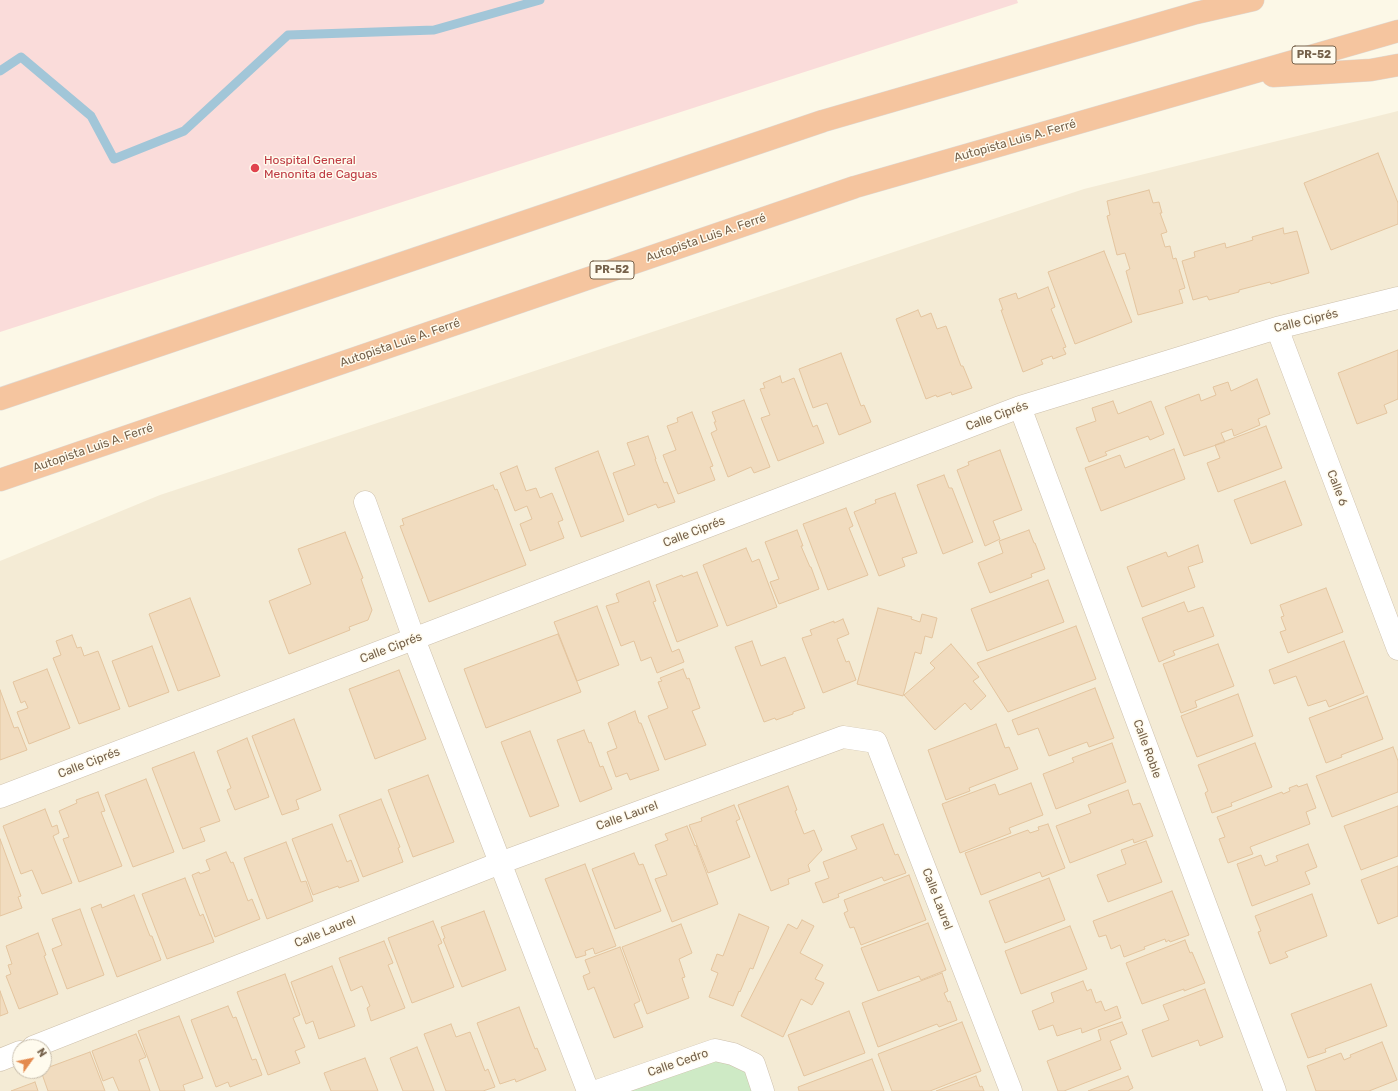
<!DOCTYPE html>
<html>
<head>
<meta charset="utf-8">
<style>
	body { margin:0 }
	#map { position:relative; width:1398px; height:1091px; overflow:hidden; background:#fcf8e7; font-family:Rubik,sans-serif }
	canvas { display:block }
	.north { position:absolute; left:12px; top:1039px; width:40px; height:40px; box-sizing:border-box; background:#fffbee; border:1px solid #c8bead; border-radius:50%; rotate:57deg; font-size:11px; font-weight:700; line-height:16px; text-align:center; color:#76624b }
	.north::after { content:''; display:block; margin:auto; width:14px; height:18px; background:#e48a4e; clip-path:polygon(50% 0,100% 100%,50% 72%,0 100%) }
</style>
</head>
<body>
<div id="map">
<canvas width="1398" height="1091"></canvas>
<div class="north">N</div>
</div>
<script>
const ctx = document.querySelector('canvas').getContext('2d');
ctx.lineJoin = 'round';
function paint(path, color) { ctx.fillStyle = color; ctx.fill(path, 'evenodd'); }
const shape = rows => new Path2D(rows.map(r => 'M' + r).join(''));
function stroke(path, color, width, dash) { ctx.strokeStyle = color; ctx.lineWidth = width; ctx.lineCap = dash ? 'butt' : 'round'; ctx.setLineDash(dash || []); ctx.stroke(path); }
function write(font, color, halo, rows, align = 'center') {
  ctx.font = font + ' Rubik,sans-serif'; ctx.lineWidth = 3; ctx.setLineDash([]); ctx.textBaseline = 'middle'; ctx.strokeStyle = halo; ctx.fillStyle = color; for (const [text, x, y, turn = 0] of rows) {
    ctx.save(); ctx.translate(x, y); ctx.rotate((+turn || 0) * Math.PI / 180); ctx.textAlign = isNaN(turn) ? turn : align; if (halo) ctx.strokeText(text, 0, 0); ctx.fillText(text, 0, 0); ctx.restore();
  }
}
paint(shape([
	[1398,111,1398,1091,0,1091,0,561,160,495,1084,189],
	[20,1047,44,1047,44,1071,20,1071]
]), '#f4ebd5');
paint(shape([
	[0,0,1017,0,1018,3,0,332]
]), '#fadcda');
paint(shape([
	[709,1058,736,1062,746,1073,753,1091,625,1091]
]), '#ceeac5');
stroke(shape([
	[0,71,21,57,91,116,114,159,184,131,288,35,434,30,540,0]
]), '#a2c6d8', 9);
const building = shape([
	[1378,153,1398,203,1398,224,1331,250,1304,183,1378,153],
	[1149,190,1153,203,1159,202,1162,213,1160,213,1167,232,1161,234,1165,247,1170,246,1173,259,1176,258,1185,288,1179,290,1183,303,1138,315,1126,271,1130,269,1125,253,1117,255,1107,216,1110,215,1107,201,1149,190],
	[1283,228,1284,234,1297,231,1309,273,1271,284,1270,282,1239,290,1239,292,1209,300,1207,296,1193,300,1182,261,1195,257,1194,252,1225,243,1226,248,1253,240,1252,237,1283,228],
	[1104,251,1132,322,1075,344,1048,272,1104,251],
	[1048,287,1055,307,1051,309,1066,347,1063,348,1066,354,1053,359,1052,356,1041,360,1043,364,1023,372,1001,310,1003,310,999,299,1016,293,1018,299,1048,287],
	[918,310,921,317,931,313,937,329,946,326,961,366,963,366,972,388,952,395,951,392,937,397,936,395,926,399,896,319,918,310],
	[1398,350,1398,399,1384,405,1387,413,1357,424,1338,373,1398,350],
	[841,353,861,406,864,405,871,422,839,435,827,403,813,408,799,369,841,353],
	[780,376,782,383,794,378,813,427,817,425,824,443,778,461,761,418,770,415,760,389,765,388,763,383,780,376],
	[1257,379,1270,414,1258,419,1260,425,1234,436,1232,429,1221,433,1225,442,1184,456,1165,407,1199,394,1201,401,1216,395,1213,387,1228,382,1231,391,1257,379],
	[744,400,770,467,754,473,751,467,728,477,711,433,717,430,714,422,716,422,712,412,744,400],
	[1113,401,1118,414,1151,401,1164,434,1150,440,1148,436,1105,452,1107,455,1089,462,1076,428,1096,421,1092,408,1113,401],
	[692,412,713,466,710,467,715,480,678,494,663,455,676,450,667,426,678,422,677,418,692,412],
	[1266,426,1282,468,1218,492,1207,463,1220,458,1215,445,1266,426],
	[648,436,656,459,655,459,664,483,667,482,675,502,658,508,656,504,628,515,613,473,635,465,627,443,648,436],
	[1174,449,1185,479,1101,511,1085,468,1120,455,1125,468,1174,449],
	[1000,450,1022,510,993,521,1000,539,985,546,957,470,969,465,968,462,1000,450],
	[598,451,624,521,581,537,555,468,598,451],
	[517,466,526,491,536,488,540,498,552,493,563,520,558,522,564,538,530,551,520,524,532,519,527,506,515,511,500,473,517,466],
	[944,475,949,488,952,488,973,542,943,554,917,485,944,475],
	[1285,481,1302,525,1251,544,1234,500,1285,481],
	[493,485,495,490,497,489,526,565,429,602,400,526,404,525,402,519,493,485],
	[895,493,917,553,902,558,905,566,879,576,854,512,876,503,875,500,895,493],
	[846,508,853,526,849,528,868,575,828,590,803,524,846,508],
	[797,530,803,546,801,546,810,567,811,567,819,589,779,604,770,582,779,579,765,542,797,530],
	[1029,530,1034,543,1035,543,1045,569,1031,574,1032,577,990,593,978,563,1003,553,999,541,1029,530],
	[345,532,363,578,361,579,372,610,368,620,349,627,350,630,289,654,269,601,311,584,298,549,345,532],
	[1198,545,1203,562,1188,567,1195,587,1142,607,1127,567,1166,552,1168,557,1198,545],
	[746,548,752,562,759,559,777,607,727,626,703,565,746,548],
	[697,572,718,626,677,642,656,585,682,575,683,577,697,572],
	[1048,580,1064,622,987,651,971,609,1048,580],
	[649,581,656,601,653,602,672,652,679,649,684,662,657,673,651,657,641,661,634,641,621,646,606,606,619,602,616,594,649,581],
	[1326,588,1343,632,1288,653,1280,632,1286,630,1281,617,1284,616,1280,605,1326,588],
	[190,598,220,676,178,691,149,614,190,598],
	[1184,602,1188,612,1203,607,1214,636,1173,651,1175,655,1159,662,1142,618,1184,602],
	[597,606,619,665,577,681,554,622,597,606],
	[878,608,912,617,911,619,920,622,922,614,937,618,932,638,925,636,921,654,915,652,903,696,857,684,878,608],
	[843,619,849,634,837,639,846,662,849,661,856,680,823,693,802,638,812,635,810,630,834,621,834,623,843,619],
	[1076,626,1096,679,1008,712,977,663,1076,626],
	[558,634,581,692,486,728,464,669,558,634],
	[72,635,77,648,81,647,84,656,98,651,120,709,79,724,53,658,61,655,56,641,72,635],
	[752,641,761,666,785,657,805,708,793,712,793,714,776,720,775,718,764,722,735,647,752,641],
	[1344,641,1364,693,1329,707,1326,700,1308,706,1296,676,1274,684,1269,670,1344,641],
	[951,644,979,677,973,681,986,696,971,710,965,703,935,730,904,695,935,668,930,663,951,644],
	[1218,644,1234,686,1195,701,1197,707,1181,713,1163,664,1218,644],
	[152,646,169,692,129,707,112,661,152,646],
	[47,669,70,728,29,744,17,712,28,708,25,701,21,703,13,682,47,669],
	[683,669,687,679,689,678,700,708,692,711,706,745,665,760,648,716,668,708,658,682,662,681,660,678,683,669],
	[399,670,426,739,375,759,349,689,399,670],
	[1095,688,1114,738,1089,747,1087,742,1049,756,1038,728,1018,735,1012,720,1095,688],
	[0,690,14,728,18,727,27,750,0,760,0,690],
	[1238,694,1253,736,1197,757,1181,716,1238,694],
	[1367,696,1383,739,1341,755,1342,757,1326,763,1309,718,1367,696],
	[635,711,639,723,641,723,659,770,630,780,627,773,616,777,607,752,617,748,608,723,635,711],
	[294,719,321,790,296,800,299,809,282,815,252,736,294,719],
	[996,724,1005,748,1009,747,1018,769,969,788,970,791,946,800,928,750,996,724],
	[584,730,589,743,591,742,600,767,603,766,612,789,580,802,557,740,584,730],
	[530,731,559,806,530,817,501,742,530,731],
	[247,738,269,797,235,810,227,790,231,788,217,751,247,738],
	[1112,743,1126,782,1056,809,1043,774,1074,762,1072,758,1112,743],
	[1255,743,1272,787,1231,803,1232,806,1212,813,1205,793,1208,791,1198,765,1255,743],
	[1393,747,1398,761,1398,792,1332,817,1316,776,1393,747],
	[194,752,220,821,200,828,205,841,183,849,152,768,194,752],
	[428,775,454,842,413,857,388,790,428,775],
	[146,779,174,852,133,867,105,795,146,779],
	[1031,783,1043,815,1009,828,1011,833,960,853,942,804,995,784,999,795,1031,783],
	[1307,784,1316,808,1306,812,1310,824,1250,847,1253,854,1228,863,1219,839,1225,837,1217,817,1282,792,1283,794,1290,791,1289,788,1297,785,1298,787,1307,784],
	[788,786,797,810,795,811,804,834,814,830,822,850,808,865,810,871,788,879,789,884,771,891,738,805,788,786],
	[1128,790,1133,805,1140,803,1153,836,1134,843,1133,839,1070,863,1056,826,1091,813,1088,805,1128,790],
	[98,792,105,811,101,812,122,866,79,882,63,839,69,837,59,811,77,803,76,800,98,792],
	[381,799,400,847,398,848,403,862,363,877,339,815,381,799],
	[734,805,740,819,736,821,750,857,708,873,689,825,702,821,701,818,734,805],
	[1398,806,1398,856,1361,870,1344,826,1398,806],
	[45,809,52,827,57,825,59,833,53,836,72,883,42,894,32,870,21,874,3,826,45,809],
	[332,824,347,862,351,860,359,881,339,888,338,886,313,895,292,839,332,824],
	[883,824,895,855,898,854,906,873,884,881,882,877,838,894,839,897,823,903,815,883,829,878,823,862,857,849,851,836,883,824],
	[1048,824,1065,868,1042,877,1040,872,981,895,965,853,1028,830,1030,833,1039,830,1038,827,1048,824],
	[687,826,695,846,696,845,718,904,672,922,655,879,667,875,655,845,668,840,665,834,687,826],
	[0,839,21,896,18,897,22,908,0,916,0,839],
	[1146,841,1162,882,1108,902,1097,875,1126,864,1121,850,1146,841],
	[286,842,301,882,306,881,313,901,267,919,244,858,286,842],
	[1308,844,1317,867,1305,872,1310,884,1252,906,1237,864,1261,855,1265,866,1278,861,1276,856,1308,844],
	[226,852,231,863,233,862,248,901,252,899,260,919,215,937,192,875,199,872,200,874,210,870,206,860,226,852],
	[634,853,639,865,643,864,661,911,615,929,592,869,634,853],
	[585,864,616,946,595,954,593,948,585,951,586,955,576,958,545,879,585,864],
	[1398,866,1398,916,1378,924,1361,880,1398,866],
	[909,875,926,920,861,945,854,927,850,928,844,913,848,911,844,900,909,875],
	[185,878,200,916,203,914,214,942,167,959,142,894,185,878],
	[1049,878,1065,920,1005,943,989,901,1049,878],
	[1172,891,1189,935,1170,942,1169,940,1166,942,1165,939,1144,947,1145,949,1124,957,1120,945,1111,949,1106,935,1099,937,1093,921,1172,891],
	[1312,894,1327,936,1285,952,1288,957,1270,964,1258,932,1261,931,1255,916,1312,894],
	[134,895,150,936,152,936,161,960,117,977,91,908,101,904,102,908,134,895],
	[80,909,104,975,67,989,52,949,62,945,52,919,80,909],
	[484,911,506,970,462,987,443,939,445,938,441,927,484,911],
	[739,914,769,927,753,969,750,968,740,992,739,991,733,1006,709,997,718,973,711,970,717,954,723,956,739,914],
	[802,920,814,926,800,953,823,965,815,979,824,983,812,1005,801,999,783,1037,741,1016,788,924,797,929,802,920],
	[433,921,442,943,438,945,454,987,412,1003,388,938,433,921],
	[928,923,946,970,921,980,919,976,878,991,861,948,928,923],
	[681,924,692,953,679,959,685,977,682,978,689,998,647,1014,622,947,681,924],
	[1070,926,1087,969,1021,994,1005,951,1070,926],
	[38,933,46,955,44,956,58,994,19,1009,6,976,11,974,8,965,12,964,6,946,38,933],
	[1185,940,1190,953,1192,952,1205,983,1184,991,1184,989,1142,1004,1126,963,1185,940],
	[384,941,393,963,388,965,405,1008,371,1021,367,1008,370,1006,362,986,351,991,339,958,384,941],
	[620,947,640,1001,634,1004,643,1027,614,1038,594,987,588,990,583,976,590,973,585,960,620,947],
	[332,966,355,1026,319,1039,313,1021,306,1024,291,982,332,966],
	[942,973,948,991,944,993,948,1002,950,1001,957,1020,939,1027,937,1024,878,1047,862,1003,942,973],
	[285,974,300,1015,293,1018,305,1047,295,1051,300,1063,268,1075,237,992,285,974],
	[1083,981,1087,991,1091,989,1096,1003,1101,1001,1105,1011,1117,1006,1121,1018,1082,1033,1081,1028,1057,1036,1053,1025,1039,1030,1032,1011,1054,1002,1051,993,1083,981],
	[1371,984,1387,1026,1325,1049,1326,1052,1308,1058,1291,1014,1371,984],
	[1205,989,1223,1037,1200,1046,1198,1040,1152,1057,1142,1030,1169,1020,1163,1005,1205,989],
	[0,991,8,1013,0,1016,0,991],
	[228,1006,233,1018,236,1017,252,1060,256,1059,262,1075,230,1087,228,1082,216,1087,191,1020,228,1006],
	[519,1007,535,1049,537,1048,546,1070,516,1082,515,1079,500,1084,477,1023,519,1007],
	[849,1011,865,1053,804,1076,788,1035,849,1011],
	[179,1016,203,1078,183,1085,185,1091,160,1091,138,1031,179,1016],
	[962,1022,981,1071,930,1091,892,1091,878,1054,962,1022],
	[1122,1022,1127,1034,1110,1041,1121,1069,1064,1091,1058,1091,1047,1061,1101,1040,1098,1030,1122,1022],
	[451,1024,456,1037,470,1032,485,1071,488,1069,495,1087,483,1091,446,1091,424,1034,451,1024],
	[136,1034,146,1057,139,1060,150,1091,119,1091,113,1077,103,1081,92,1051,136,1034],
	[1382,1042,1397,1080,1369,1091,1316,1091,1307,1066,1341,1053,1344,1060,1351,1057,1350,1055,1382,1042],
	[417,1047,434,1091,403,1091,390,1058,417,1047],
	[90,1052,105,1091,48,1091,41,1071,44,1071,44,1069,90,1052],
	[365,1058,378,1091,331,1091,324,1073,365,1058],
	[872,1059,884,1091,799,1091,798,1087,872,1059],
	[976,1076,980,1087,982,1086,984,1091,936,1091,976,1076],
	[1128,1076,1133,1088,1129,1090,1129,1091,1088,1091,1128,1076],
	[35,1082,38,1091,11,1091,35,1082]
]);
paint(building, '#f1dcbf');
stroke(building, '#e4c59f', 1);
const street = shape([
	[1277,328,1398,649],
	[1020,407,1275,1091],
	[365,502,414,639,588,1091],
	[0,797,1020,407,1277,328,1398,298],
	[33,1047,500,863,843,737,876,742,1011,1091],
	[0,1060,20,1052],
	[597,1091,715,1050,733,1054,754,1064,763,1091]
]);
const highway = shape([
	[1273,76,1371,70,1398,65],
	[0,399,823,121,1196,13,1253,0],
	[0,480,855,187,1398,31]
]);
stroke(street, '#cec1ad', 23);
stroke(highway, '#ded9d4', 23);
stroke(street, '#fff', 22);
stroke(highway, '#f5c59f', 22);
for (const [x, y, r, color] of [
	[255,168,5,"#e0444e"]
]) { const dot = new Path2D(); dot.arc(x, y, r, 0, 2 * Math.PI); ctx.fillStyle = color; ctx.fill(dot); stroke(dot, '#fffbee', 1.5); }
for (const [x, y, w] of [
	[1314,55,44],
	[612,270,44]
]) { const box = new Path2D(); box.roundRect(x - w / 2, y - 9, w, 18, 3); ctx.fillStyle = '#fffbee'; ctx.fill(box); stroke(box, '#76624b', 1); }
write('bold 11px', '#76624b', null, [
	["PR-52",1314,55],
	["PR-52",612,270]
]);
write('12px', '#76624b', '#fffbee', [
	["Autopista Luis A. Ferré",1015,141,-16],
	["Autopista Luis A. Ferré",706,238,-19],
	["Calle Ciprés",1306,321,-14],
	["Autopista Luis A. Ferré",400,343,-19],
	["Calle Ciprés",997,416,-20],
	["Autopista Luis A. Ferré",93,448,-19],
	["Calle 6",1337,488,69],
	["Calle Ciprés",694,532,-21],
	["Calle Ciprés",391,648,-21],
	["Calle Roble",1147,749,70],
	["Calle Ciprés",89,763,-21],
	["Calle Laurel",627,816,-20],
	["Calle Laurel",937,899,69],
	["Calle Laurel",325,932,-22],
	["Calle Cedro",678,1063,-19]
]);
write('12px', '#be3a42', '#fffbee', [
	["Hospital General",264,161],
	["Menonita de Caguas",264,175]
], 'left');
</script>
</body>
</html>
